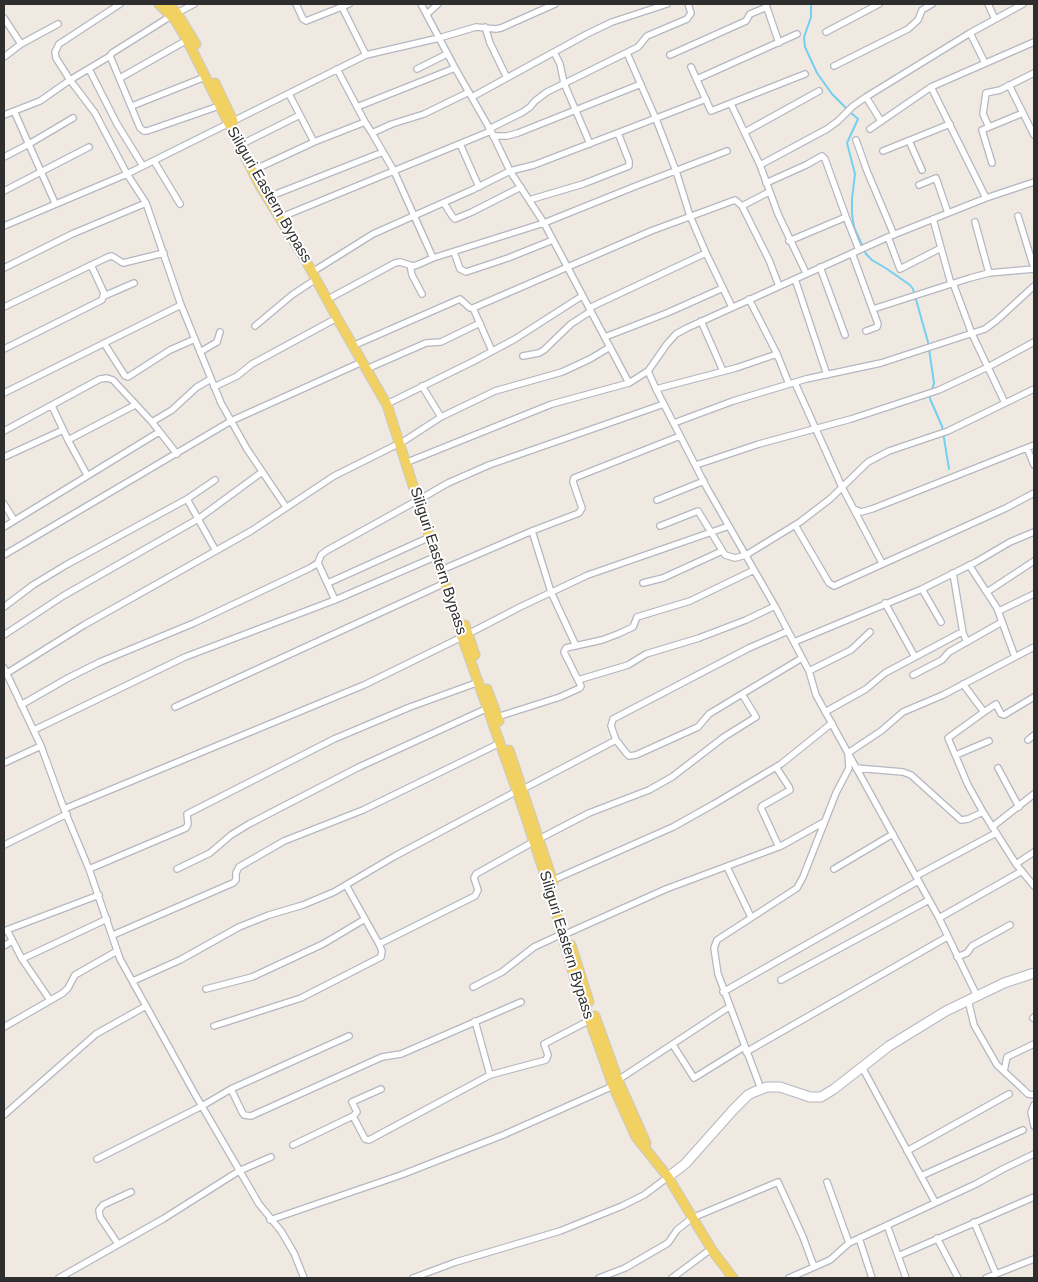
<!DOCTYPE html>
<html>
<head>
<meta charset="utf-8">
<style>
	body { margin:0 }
	#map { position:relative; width:1038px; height:1282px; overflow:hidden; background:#efe9e1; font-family:Arial,sans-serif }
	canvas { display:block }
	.frame { position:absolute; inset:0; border:5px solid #2e2e2e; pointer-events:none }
</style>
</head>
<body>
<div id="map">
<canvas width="1038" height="1282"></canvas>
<div class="frame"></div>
</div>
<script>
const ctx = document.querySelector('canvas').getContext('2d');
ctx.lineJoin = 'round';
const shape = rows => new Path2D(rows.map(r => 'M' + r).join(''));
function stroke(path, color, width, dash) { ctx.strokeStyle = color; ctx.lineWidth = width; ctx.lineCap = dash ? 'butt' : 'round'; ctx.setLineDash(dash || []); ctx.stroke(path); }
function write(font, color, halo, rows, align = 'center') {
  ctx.font = font + ' Arial,sans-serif'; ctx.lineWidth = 4; ctx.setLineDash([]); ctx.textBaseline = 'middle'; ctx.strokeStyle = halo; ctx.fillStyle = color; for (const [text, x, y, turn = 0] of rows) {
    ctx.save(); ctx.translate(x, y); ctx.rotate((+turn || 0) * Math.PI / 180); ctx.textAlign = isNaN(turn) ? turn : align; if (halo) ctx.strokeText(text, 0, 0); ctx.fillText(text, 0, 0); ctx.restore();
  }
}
stroke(shape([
	[811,4,811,17,804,37,805,47,817,73,832,94,847,109],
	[850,112,858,119,847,143,855,174,852,199,852,214,854,227,866,254,872,260,887,269,910,285,913,289,928,342,934,383,932,390],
	[930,394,930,399,942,426,949,469]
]), '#75cff0', 2);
const street = shape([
	[120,4,59,44,55,52,56,58,70,80,95,113,127,174,146,203,181,305,221,403,247,449,286,507],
	[296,4,303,19,306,21,349,4],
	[421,4,455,68,491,131,510,171,544,223,629,383],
	[988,4,995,19],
	[766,5,779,43],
	[342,7,366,55],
	[177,13,194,4],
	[427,14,438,4],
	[171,16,112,53,110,56,140,128,144,131,147,131,219,106],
	[4,18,21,44],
	[485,27,490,43,507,78],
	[826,32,879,4],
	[970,33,985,63],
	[554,52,560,64,564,83,590,144],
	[627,53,656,119,676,171,690,216,706,253],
	[670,55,746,21,750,14,767,7],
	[4,57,21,44,58,24],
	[834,66,908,29,918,20,922,10,932,4],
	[691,67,711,111,805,74],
	[89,69,117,124,143,166],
	[337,69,365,122],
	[417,69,447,54],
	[120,78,187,40],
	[697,79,797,34],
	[1009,85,1034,135],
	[931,87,986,198],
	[289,94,314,142],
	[472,97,587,34,612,22,667,4],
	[866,97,881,121],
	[731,104,760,165,778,214,806,273],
	[132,106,205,77],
	[357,107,455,68],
	[14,111,55,203],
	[4,115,40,101,70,80,110,56],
	[989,127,983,114,986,93,1000,90,1034,73],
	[489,129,523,112,530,107,535,101,547,92,638,47,647,36,687,19,691,13,688,4],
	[870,129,931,87,1034,42],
	[745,132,819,91],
	[493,136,507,136,518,133,641,84],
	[856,140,867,171,894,235],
	[909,141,922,170],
	[244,143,300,115],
	[460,144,479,187],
	[883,151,950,124],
	[4,157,29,144,73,118],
	[154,161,180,204],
	[992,163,982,130,1023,113],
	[760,165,827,129,838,121,853,106,866,97,970,33,1023,4],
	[256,169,314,142,365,122,372,133],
	[766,183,806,165,822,156,825,159,846,217],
	[919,185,936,178,948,213],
	[4,191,89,147],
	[271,196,383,152],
	[529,200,583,184,629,166,629,161,618,133],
	[444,203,452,216,455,219,472,212,521,187],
	[742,206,769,260,779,286],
	[284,216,491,131],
	[1018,216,1034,268],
	[933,219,951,284],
	[975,222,989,273],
	[4,226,127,174,366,55,439,38,476,27,496,29,501,28,555,4],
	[888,237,900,269,941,248],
	[789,241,846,217,859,250],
	[454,252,460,269,466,272,508,258,553,240],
	[852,253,878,324,877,327,866,331],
	[433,258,394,171,372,133,392,124,424,114,469,92],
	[410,265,412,275,422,294],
	[820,267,845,335],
	[4,268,72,234,146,203],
	[317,269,373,234,472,190,510,171,534,165,706,99],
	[795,279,827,375],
	[953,283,972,334,1005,403],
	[104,296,134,283],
	[332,297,395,263,400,262,413,266,417,265,433,258,544,223,636,186,727,151],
	[749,299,777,354,789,384],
	[4,307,108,257,112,256,123,263,164,253],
	[473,308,651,231,735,200,742,206,769,192],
	[589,308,706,253,732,307],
	[873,309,970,278,989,273,1034,269],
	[701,321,723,371],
	[255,326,292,295,316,279],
	[605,337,667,313,723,288],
	[104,343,125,376,128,377,170,350,195,339],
	[357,344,460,299,470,308,473,308,492,351],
	[4,349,102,300,104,293,91,265],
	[200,352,217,342,220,332],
	[523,356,539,353,544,350,571,324,591,311],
	[371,367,426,343,441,342,480,323],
	[648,371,656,389,707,488,776,608,809,671,816,695,939,918,977,996],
	[795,383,842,487,882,563],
	[422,386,441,417],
	[214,387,237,376,252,364,337,318],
	[656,389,736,368,777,354],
	[4,393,181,305],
	[391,402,474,361,515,339,582,296],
	[52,406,68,440,87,475],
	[152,422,172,410,197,387,211,379],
	[674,423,733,401,806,379,881,363,985,329,997,320,1034,286],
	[4,431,100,379,107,378,113,380,152,422,177,454],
	[68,440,135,405],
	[1027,448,1034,465],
	[4,457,63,430],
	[410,461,552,404,629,383,648,371,667,344,676,334,687,328,888,237,986,198,1034,182],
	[696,465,759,444,851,419,939,390,988,367,1034,342],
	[422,498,448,483,489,465,664,404],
	[187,499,216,551],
	[657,500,704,481],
	[4,504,14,520],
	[854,509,861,512,872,509,1034,445],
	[795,525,829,583,834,586,1006,508,1034,493],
	[660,526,698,511,725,555,735,558,746,555,800,522,830,499,868,462,889,451,948,431,1034,389],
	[4,527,159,432],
	[532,531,551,592,576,646],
	[4,555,231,421,362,362],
	[318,563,335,600],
	[969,565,997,608,1015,657],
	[446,568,532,531,579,513,582,508,573,482,574,478,680,436],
	[953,573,963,633],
	[328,583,430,537],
	[643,583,663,578,722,551],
	[922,589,941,622],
	[987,592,1034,561],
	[885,603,915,657],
	[4,607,33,585,66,565,187,499,215,480],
	[999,611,1034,594],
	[4,635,63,596,198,519,262,472],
	[794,642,922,589,976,562,1010,542,1034,532],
	[4,668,41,746,64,809,89,869,120,959,196,1096,259,1204,281,1231,294,1253,304,1278],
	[809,671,851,650,870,632],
	[4,675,84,625,251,531,334,476,404,441,441,417,495,391,562,372,590,359,610,347],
	[913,675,942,660,949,652,1002,622],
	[578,680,628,665,646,654,699,638,746,620,775,606],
	[963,684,984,712,996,704,1001,714,1004,715,1034,697],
	[21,705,68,678,100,662,194,623,310,568,318,563,321,555,326,551,418,500],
	[175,707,445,583],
	[825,712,866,689,885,673,960,633,963,633,967,642],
	[497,717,560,697,580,688,581,686,564,652,566,648,602,640,618,634,633,627,637,617,690,601,754,570],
	[34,730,185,657,335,600,437,556],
	[616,740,627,754,629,756,636,755,698,727,709,714,742,694],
	[1028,740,1034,735],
	[956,755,989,741],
	[4,763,41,746],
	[776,767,789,787,790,790,762,806,761,808,779,847],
	[856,768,903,772,911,775,961,820,968,819,983,812,1016,864,1034,886],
	[998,768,1019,807],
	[523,789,616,740,611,726,613,719,749,648,788,631],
	[64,809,364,685,468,634,522,606,588,575,729,526],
	[983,812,968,785,948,738,984,712],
	[992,827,1034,794],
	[539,839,589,813,649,790,672,777,724,737,756,717,742,694,802,658],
	[4,845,67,814],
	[1016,864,1034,852],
	[727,867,751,917],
	[89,869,186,828,188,824,187,814,334,739,410,707,479,682],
	[177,869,210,853,231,835,249,824,359,767,488,708],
	[834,869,893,834],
	[916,876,996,833],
	[553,880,673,827,714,804,781,764,832,723],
	[939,918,1022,871],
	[7,930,22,959,50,1000],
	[4,931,99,895],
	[568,933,666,889,781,846,824,822],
	[113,935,233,883,236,880,236,873,239,867,284,841,363,810,500,743],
	[379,944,475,896,478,890,474,878,476,874,533,842],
	[4,946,12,941],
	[957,957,967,953,972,946,1010,925],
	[22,959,107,919],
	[781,980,929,900],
	[133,981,180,960,239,927,269,915,303,905,334,892,395,856,517,791],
	[473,987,502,972,534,947,562,934],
	[206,989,252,977,323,944,365,919],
	[723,992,918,881],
	[968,1000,974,1025,997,1065,1023,1089,1028,1094,1034,1095],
	[1033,1018,1034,1017],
	[475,1021,490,1075],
	[214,1026,301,998,381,957,382,951,379,944,346,885],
	[4,1027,63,993,68,988,75,975,117,951],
	[673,1045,694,1078,744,1047],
	[746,1052,947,937],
	[862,1067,935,1202],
	[1004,1071,1007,1057,1034,1044],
	[618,1080,729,1007],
	[231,1089,349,1036],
	[761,1089,718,974,714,948,717,940,797,888,803,877,836,793,849,768,848,753,881,731,903,712,943,695,1034,647],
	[1034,1105,1031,1112,1034,1126],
	[4,1115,96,1034,146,1006],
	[353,1116,357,1112,352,1102,381,1089],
	[293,1145,353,1116,365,1139,369,1140,490,1075,546,1060,548,1055,544,1044,590,1020],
	[907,1151,1009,1094],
	[97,1159,202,1106,231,1089,242,1112,244,1115,251,1116,382,1057,401,1054,521,1002],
	[921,1176,1023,1130],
	[827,1182,849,1243],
	[270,1220,401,1175,503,1135,613,1086],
	[974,1222,996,1274],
	[887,1225,906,1278],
	[859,1238,872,1278],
	[937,1238,958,1278],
	[118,1244,100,1217,99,1210,103,1205,131,1192],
	[898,1256,1034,1197],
	[59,1278,163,1219,239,1171,271,1157],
	[413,1278,456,1262,560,1231,622,1206,644,1195,668,1177],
	[599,1278,625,1268,668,1243,677,1230,692,1218,778,1182,803,1237,814,1267],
	[672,1278,711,1249],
	[789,1278,830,1260,849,1243,976,1184,1003,1169,1034,1154],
	[986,1278,1034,1259]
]);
const secondary = shape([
	[668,1177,685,1164,734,1109,748,1095,754,1092,767,1087,780,1087,810,1097,821,1097,834,1089,889,1046,946,1011,1004,983,1034,973]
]);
const primary = shape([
	[159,4,175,20,187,40,259,184,305,259,337,318,387,405,462,637,517,791,547,881,574,976,613,1086,636,1137,668,1177,712,1250,733,1278],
	[168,4,177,13,196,44],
	[215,83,233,121],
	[465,625,475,655],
	[487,689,499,721],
	[509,750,553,882],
	[571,945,589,1002],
	[595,1016,618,1080,646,1143]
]);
stroke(street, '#b4b7c1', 8);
stroke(secondary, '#b4b7c1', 11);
stroke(primary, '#c9c9c9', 11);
stroke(street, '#fff', 5.5);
stroke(secondary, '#fff', 9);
stroke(primary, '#f2d163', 9);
write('15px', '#2e2e2e', '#fff', [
	["Siliguri Eastern Bypass",269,195,60],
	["Siliguri Eastern Bypass",438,561,72],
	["Siliguri Eastern Bypass",566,945,73]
]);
</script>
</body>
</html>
